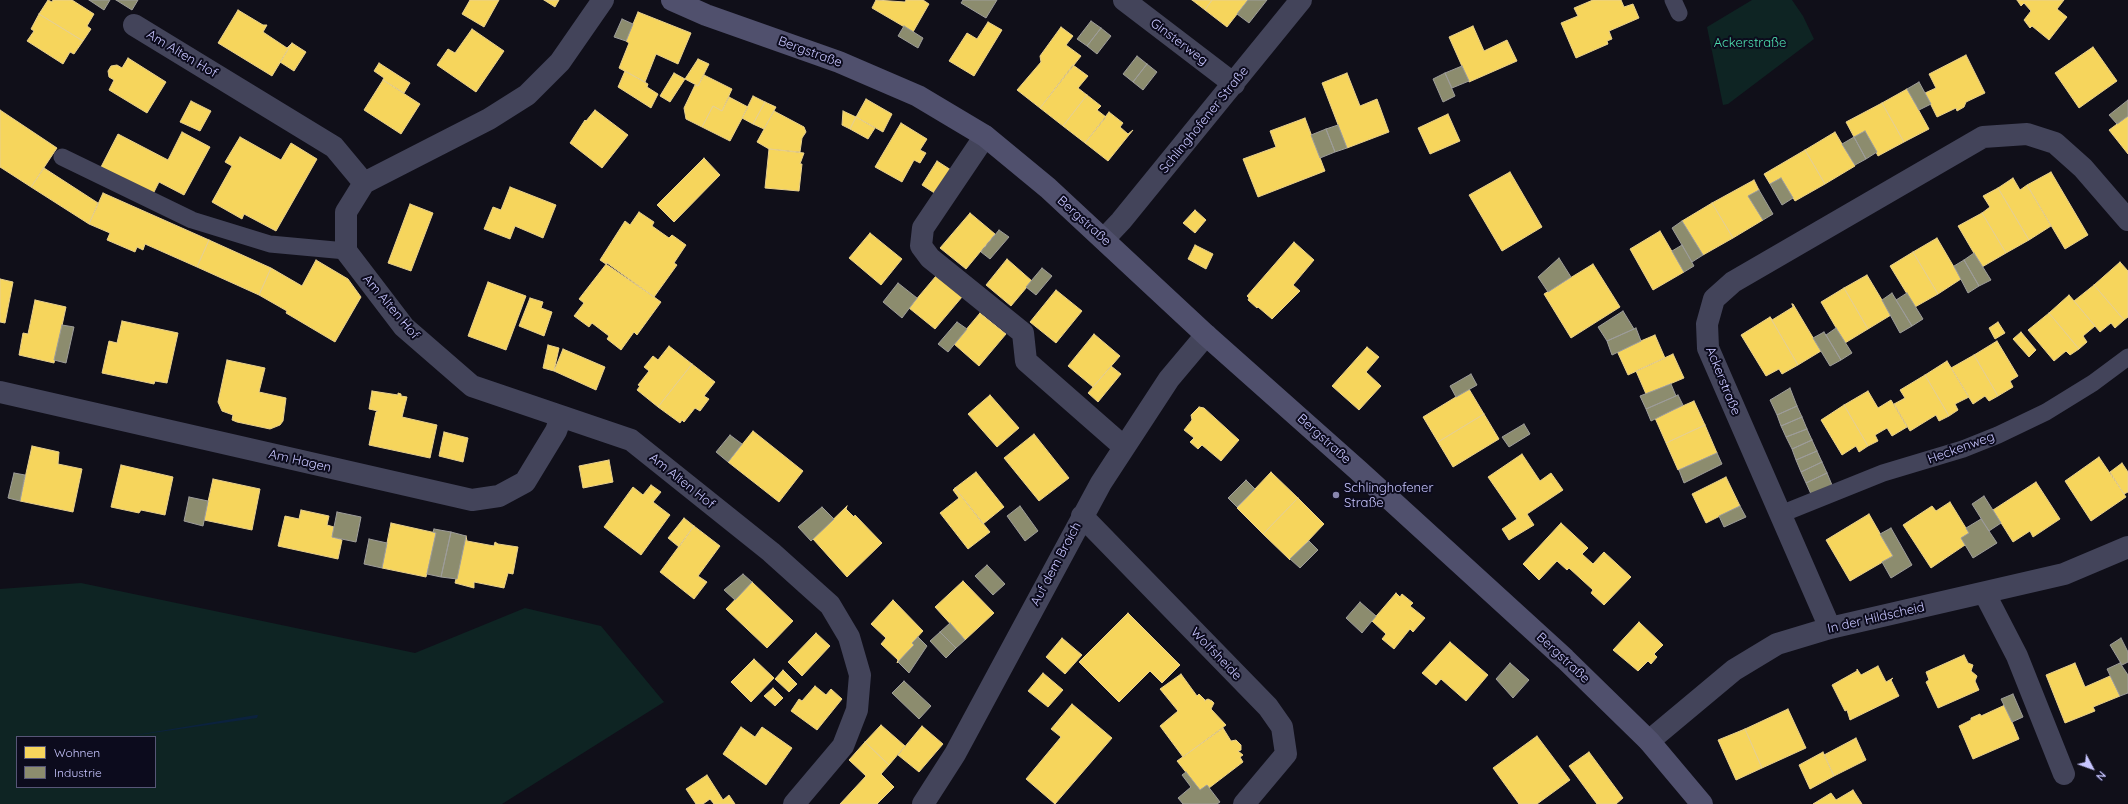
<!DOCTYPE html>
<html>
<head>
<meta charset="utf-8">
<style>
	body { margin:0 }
	#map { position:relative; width:2128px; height:804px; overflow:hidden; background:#100f19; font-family:Quicksand,sans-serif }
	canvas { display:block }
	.legend { position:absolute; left:16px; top:736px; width:140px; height:52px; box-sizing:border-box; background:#0c0b1d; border:1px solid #575677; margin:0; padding:5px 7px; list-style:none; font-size:12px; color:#c8c6ff }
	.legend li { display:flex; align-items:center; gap:8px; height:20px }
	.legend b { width:20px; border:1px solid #575677 }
	.north { position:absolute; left:2072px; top:748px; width:40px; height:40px; -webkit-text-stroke:3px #0c0b1d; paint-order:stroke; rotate:131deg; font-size:11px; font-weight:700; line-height:16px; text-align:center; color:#c8c6ff }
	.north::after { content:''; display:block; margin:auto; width:14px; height:18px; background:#c8c6ff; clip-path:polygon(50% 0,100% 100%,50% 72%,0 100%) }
</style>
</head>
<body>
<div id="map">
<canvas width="2128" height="804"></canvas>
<ul class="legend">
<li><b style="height:11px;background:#f6d55c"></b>Wohnen</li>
<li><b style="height:11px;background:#8c8c6e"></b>Industrie</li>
</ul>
<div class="north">N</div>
</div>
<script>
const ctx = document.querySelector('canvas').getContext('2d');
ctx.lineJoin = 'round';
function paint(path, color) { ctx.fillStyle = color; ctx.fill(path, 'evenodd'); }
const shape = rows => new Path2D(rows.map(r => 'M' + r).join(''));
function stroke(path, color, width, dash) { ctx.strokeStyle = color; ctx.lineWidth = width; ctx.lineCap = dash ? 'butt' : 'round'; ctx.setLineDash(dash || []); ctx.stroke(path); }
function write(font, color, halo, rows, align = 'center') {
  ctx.font = font + ' Quicksand,sans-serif'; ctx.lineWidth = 4; ctx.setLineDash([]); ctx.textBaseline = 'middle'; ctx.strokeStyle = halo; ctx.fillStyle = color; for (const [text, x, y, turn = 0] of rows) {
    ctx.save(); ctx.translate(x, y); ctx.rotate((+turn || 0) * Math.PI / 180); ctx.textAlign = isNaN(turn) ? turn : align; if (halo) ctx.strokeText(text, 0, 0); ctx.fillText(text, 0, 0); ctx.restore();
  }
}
paint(shape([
	[1752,0,1792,0,1803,16,1814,39,1728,104,1723,105,1707,27],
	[81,583,415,653,525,608,601,626,664,702,502,804,0,804,0,589],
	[17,737,155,737,155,787,17,787]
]), '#0e2423');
paint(shape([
	[256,715,258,715,257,718,124,737]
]), '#0b223e');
const homes = shape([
	[48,0,52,2,53,0,72,0,94,14,87,26,91,29,83,41,39,14,48,0],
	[470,0,499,0,484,27,462,14,470,0],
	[544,0,559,0,555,7,544,0],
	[876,0,905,2,906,0,923,0,929,4,913,32,872,8,876,0],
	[1192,0,1212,0,1205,10,1192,0],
	[1212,0,1248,0,1227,27,1205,10,1212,0],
	[1593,0,1621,0,1624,7,1633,4,1639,18,1609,31,1612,39,1607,41,1608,44,1576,58,1561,23,1578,16,1574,8,1593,0],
	[2017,0,2064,0,2057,9,2067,17,2049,40,2032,26,2030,28,2024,20,2031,11,2024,3,2021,6,2017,0],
	[238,10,263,25,267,25,263,32,287,48,292,43,272,76,218,43,238,10],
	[638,12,691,33,678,64,656,54,645,82,619,68,629,43,626,41,638,12],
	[39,14,83,41,74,54,70,52,63,64,27,41,34,31,31,29,39,14],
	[988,22,1002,30,974,76,949,61,967,33,977,39,988,22],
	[1473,26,1484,51,1507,40,1517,61,1469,82,1449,37,1473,26],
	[1061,27,1073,36,1066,45,1081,56,1040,108,1017,90,1041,62,1040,56,1061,27],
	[472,29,504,51,476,92,437,65,448,49,455,53,472,29],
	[292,43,306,52,294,71,280,62,292,43],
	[2093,47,2117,81,2079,108,2055,73,2093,47],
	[1966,55,1985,93,1966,102,1964,107,1957,111,1956,108,1937,117,1925,93,1936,88,1929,74,1966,55],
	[128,58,166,82,147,113,109,90,114,80,109,77,108,71,111,66,117,65,122,68,128,58],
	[698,59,709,64,698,86,685,79,698,59],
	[379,63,410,83,404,93,383,80,384,78,374,71,379,63],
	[1073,65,1088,76,1078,88,1087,95,1063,126,1040,108,1073,65],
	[625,71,648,84,647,87,658,94,651,108,618,87,625,71],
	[674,73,685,79,670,102,660,96,674,73],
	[1347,73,1360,106,1377,99,1389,132,1347,148,1322,83,1347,73],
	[704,75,732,89,722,111,713,106,702,127,686,119,684,108,695,85,698,86,704,75],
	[383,80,420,104,401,134,364,110,383,80],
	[1907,89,1929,129,1904,142,1882,103,1907,89],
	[1087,95,1101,106,1097,110,1106,117,1085,143,1063,126,1087,95],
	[753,96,765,102,753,124,742,118,753,96],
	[729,97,748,107,730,141,702,127,713,106,722,111,729,97],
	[866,99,892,114,883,132,856,117,866,99],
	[191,101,211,111,200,131,180,122,191,101],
	[765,102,776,107,764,129,753,124,765,102],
	[1882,103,1904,142,1878,156,1865,131,1854,137,1846,122,1882,103],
	[0,110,57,148,31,187,0,167,0,110],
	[595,110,628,135,602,168,570,143,585,120,586,121,595,110],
	[774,111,804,127,806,132,802,138,800,152,769,149,757,142,774,111],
	[843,111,856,117,850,129,842,125,843,111],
	[1109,112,1123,123,1120,127,1128,134,1133,130,1108,161,1085,143,1109,112],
	[1448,114,1460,141,1430,154,1418,128,1448,114],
	[2128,116,2128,154,2109,130,2128,116],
	[856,117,875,128,868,139,850,129,856,117],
	[1305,118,1325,171,1258,197,1243,159,1276,147,1270,131,1305,118],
	[901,123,927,139,920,150,926,153,920,163,914,160,902,182,875,167,901,123],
	[182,132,210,147,184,195,159,182,153,194,101,167,118,134,168,160,182,132],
	[1835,132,1855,166,1825,184,1805,150,1835,132],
	[240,137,281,160,291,143,317,159,276,231,244,214,242,219,212,202,232,166,225,162,240,137],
	[769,149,804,153,800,164,802,164,799,191,765,188,769,149],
	[1805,150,1825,184,1795,201,1781,178,1770,184,1764,174,1805,150],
	[704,158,720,175,674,222,657,205,704,158],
	[937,161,951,170,936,194,922,185,937,161],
	[44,168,98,203,89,224,31,187,44,168],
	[1510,172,1542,227,1502,251,1469,195,1510,172],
	[2051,172,2088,235,2065,249,2027,185,2051,172],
	[2013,178,2020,190,2027,185,2051,226,2029,240,1998,188,2013,178],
	[1754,180,1759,190,1748,196,1763,220,1733,238,1712,203,1754,180],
	[510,187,556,205,543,238,515,226,510,239,484,229,493,207,501,210,510,187],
	[1998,188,2029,240,2006,253,1982,213,1990,207,1983,196,1998,188],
	[103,193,209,240,197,267,145,244,143,250,137,247,135,252,107,240,110,233,89,224,103,193],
	[1712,203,1733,238,1703,255,1682,221,1712,203],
	[410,204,433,213,411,271,388,263,410,204],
	[1195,210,1206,220,1195,233,1183,223,1195,210],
	[639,212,654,222,652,226,669,238,672,235,686,245,674,263,677,265,654,297,600,260,625,221,630,225,639,212],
	[970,213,995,234,966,269,940,248,970,213],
	[1982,213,2006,253,1982,267,1958,226,1982,213],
	[1660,231,1684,272,1653,290,1630,249,1660,231],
	[870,233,902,259,881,285,849,258,870,233],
	[1937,238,1961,279,1938,294,1913,252,1937,238],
	[209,240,271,268,259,295,197,267,209,240],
	[1294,242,1314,260,1293,285,1300,291,1272,319,1258,307,1257,308,1248,300,1249,298,1247,296,1294,242],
	[1195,245,1213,254,1206,269,1188,259,1195,245],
	[1913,252,1938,294,1915,307,1890,266,1913,252],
	[1007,259,1032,281,1011,306,986,285,1007,259],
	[316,260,348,279,361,297,335,342,286,313,287,311,259,295,271,268,302,286,316,260],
	[2120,262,2128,271,2128,317,2124,320,2094,285,2120,262],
	[607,263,661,302,637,335,634,332,621,350,607,339,609,336,592,323,589,327,574,316,584,303,579,299,607,263],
	[1593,264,1620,307,1571,338,1544,294,1593,264],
	[1867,275,1891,315,1868,329,1844,288,1867,275],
	[936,276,962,297,935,329,909,308,936,276],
	[0,279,13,282,5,323,0,322,0,279],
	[488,282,526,296,506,350,468,336,488,282],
	[2094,285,2124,320,2115,328,2111,323,2100,332,2074,301,2094,285],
	[1844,288,1868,329,1845,343,1821,302,1844,288],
	[1056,290,1082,311,1056,343,1030,322,1056,290],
	[2069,295,2095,326,2083,336,2087,342,2079,349,2049,313,2069,295],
	[530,298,543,302,541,308,552,312,544,336,519,326,530,298],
	[35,300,66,307,54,363,19,355,23,333,28,334,35,300],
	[1792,304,1793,304,1821,351,1798,365,1770,317,1772,320,1793,307,1792,304],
	[980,313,1006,334,979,366,954,344,980,313],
	[2049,313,2079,349,2070,355,2066,351,2054,361,2028,330,2049,313],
	[1770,317,1798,365,1782,374,1779,369,1766,376,1741,335,1770,317],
	[122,321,178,333,167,383,155,381,154,384,102,373,109,341,117,343,122,321],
	[1998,322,2005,333,1995,339,1989,328,1998,322],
	[2021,332,2036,350,2029,357,2013,339,2021,332],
	[1094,334,1120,356,1093,387,1068,366,1094,334],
	[1655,335,1665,358,1628,375,1617,351,1655,335],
	[1997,341,2018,376,2010,381,2013,387,1998,396,1974,355,1997,341],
	[548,345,559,348,554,371,543,368,548,345],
	[669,346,692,364,658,407,637,390,640,386,638,385,649,371,644,367,653,356,658,360,669,346],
	[1367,347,1379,357,1366,372,1381,386,1359,410,1332,386,1367,347],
	[563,349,605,367,596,390,554,371,563,349],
	[1673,354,1684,378,1646,394,1636,371,1673,354],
	[1974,355,1998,396,1989,401,1985,396,1973,404,1951,368,1974,355],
	[227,360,265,368,259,392,286,398,283,421,280,425,270,429,237,422,232,420,233,415,222,411,218,402,227,360],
	[1947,361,1969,397,1955,404,1958,410,1949,416,1925,375,1947,361],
	[692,364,715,382,704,396,709,399,700,411,695,408,684,422,682,420,680,423,658,407,692,364],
	[1111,366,1121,374,1098,402,1088,393,1111,366],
	[1925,375,1949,416,1939,421,1936,415,1910,431,1894,404,1905,398,1900,390,1925,375],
	[1469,389,1484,414,1438,442,1423,417,1469,389],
	[372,391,398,395,398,393,401,394,401,396,407,397,402,417,437,425,430,458,369,445,376,412,378,411,369,409,372,391],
	[1868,391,1878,408,1891,400,1907,427,1892,436,1887,428,1875,435,1878,441,1868,446,1844,405,1868,391],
	[990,395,1019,428,997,447,968,414,990,395],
	[1694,401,1705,425,1666,443,1655,418,1694,401],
	[1844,405,1868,446,1859,452,1856,446,1842,455,1821,420,1844,405],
	[1199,407,1204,408,1239,440,1221,461,1202,445,1198,449,1190,442,1194,438,1184,430,1192,420,1191,415,1199,407],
	[1484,414,1499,439,1453,467,1438,442,1484,414],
	[1705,425,1717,453,1678,470,1666,443,1705,425],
	[753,431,803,471,779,502,728,462,753,431],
	[444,432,468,438,463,462,439,456,444,432],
	[1034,434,1069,478,1039,501,1004,458,1034,434],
	[32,446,59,452,58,464,82,469,73,512,20,501,32,446],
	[1522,454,1540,481,1551,473,1563,490,1527,514,1534,525,1509,540,1502,529,1517,519,1488,477,1522,454],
	[2099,457,2126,497,2091,521,2065,481,2099,457],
	[609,460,613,482,583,488,579,466,609,460],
	[2122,463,2128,472,2128,492,2124,494,2110,472,2122,463],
	[121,465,173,477,165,515,141,510,139,513,111,507,121,465],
	[976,472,1004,507,983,524,955,488,976,472],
	[1271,472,1298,498,1263,534,1237,508,1271,472],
	[1726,477,1740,506,1706,523,1692,494,1726,477],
	[213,479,260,489,252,530,204,520,213,479],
	[2036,482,2060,519,2033,537,2030,531,2013,542,1993,510,2036,482],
	[651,485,661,492,653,502,670,515,641,555,604,527,633,487,643,495,651,485],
	[955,488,990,532,968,549,940,513,959,498,953,490,955,488],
	[1298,498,1324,524,1290,560,1263,534,1298,498],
	[1950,502,1969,533,1961,538,1965,545,1931,568,1903,525,1932,506,1936,511,1950,502],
	[847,506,846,509,854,517,855,515,882,543,847,577,813,539,847,506],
	[301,510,329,516,327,525,334,527,332,537,342,540,338,559,278,546,285,516,299,519,301,510],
	[1869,514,1893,556,1850,581,1826,540,1869,514],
	[684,518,694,526,679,547,668,538,684,518],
	[391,523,436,533,426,577,382,568,391,523],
	[1561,523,1588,548,1582,554,1593,564,1604,552,1631,577,1604,605,1591,593,1593,590,1569,568,1567,570,1557,561,1539,580,1523,564,1561,523],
	[694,526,720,546,698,576,707,582,694,599,660,572,694,526],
	[466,536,467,541,494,546,495,542,498,544,518,547,513,574,508,573,504,588,474,582,474,588,455,583,466,536],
	[963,581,994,613,965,640,935,607,963,581],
	[752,582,793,621,767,648,726,609,752,582],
	[1396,593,1400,597,1402,594,1413,603,1410,606,1425,618,1413,632,1410,629,1394,649,1382,639,1386,634,1372,621,1396,593],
	[893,600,923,631,912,643,914,645,897,663,898,660,881,644,886,638,871,624,893,600],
	[1128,613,1180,665,1162,683,1150,671,1119,702,1079,662,1128,613],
	[1639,622,1663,645,1654,654,1657,657,1651,664,1648,661,1638,671,1613,650,1639,622],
	[816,633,830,646,802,676,788,662,816,633],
	[1062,638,1082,655,1065,674,1046,657,1062,638],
	[1450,642,1488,675,1466,701,1441,679,1436,685,1422,673,1450,642],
	[1964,655,1968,663,1973,665,1971,671,1977,676,1975,681,1979,690,1938,708,1926,682,1929,680,1926,672,1964,655],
	[754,659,774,678,751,702,731,682,754,659],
	[2075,663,2085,687,2110,676,2120,696,2093,707,2095,711,2065,723,2046,675,2075,663],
	[1878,666,1886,682,1893,678,1891,680,1899,696,1850,720,1847,710,1845,711,1832,685,1857,671,1857,669,1861,675,1878,666],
	[783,670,797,684,789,692,775,679,783,670],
	[1043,673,1063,690,1048,707,1028,691,1043,673],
	[1181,674,1197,696,1199,694,1205,700,1204,701,1208,699,1212,701,1214,703,1211,709,1226,725,1183,757,1160,726,1178,711,1160,689,1181,674],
	[815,686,826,695,831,689,842,699,817,730,791,711,799,699,802,701,815,686],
	[773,688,783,698,775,706,764,696,773,688],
	[1072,704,1112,738,1055,804,1026,779,1061,737,1051,729,1072,704],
	[2005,705,2019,739,1973,759,1959,726,1971,720,1971,718,1980,714,1981,716,2005,705],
	[1788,709,1806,748,1762,768,1745,729,1788,709],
	[881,725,905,746,889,765,865,742,881,725],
	[922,726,943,744,919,772,898,755,922,726],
	[741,727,755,737,762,727,792,748,766,785,723,754,741,727],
	[1223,728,1231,741,1236,740,1241,745,1241,750,1238,751,1243,755,1240,757,1243,762,1209,788,1207,785,1200,790,1177,761,1223,728],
	[1745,729,1762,768,1736,780,1718,740,1745,729],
	[1537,736,1570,780,1537,804,1519,804,1493,768,1537,736],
	[1856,738,1866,760,1834,776,1824,755,1856,738],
	[865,742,889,765,881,774,894,787,877,804,840,804,866,776,849,760,865,742],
	[1589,752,1623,798,1616,804,1597,804,1569,766,1589,752],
	[1823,752,1834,776,1810,789,1799,765,1823,752],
	[707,775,723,800,729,795,735,804,714,804,710,799,703,804,696,804,686,789,707,775],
	[1853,790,1862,804,1813,804,1831,793,1836,800,1853,790]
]);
paint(homes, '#f6d55c');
stroke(homes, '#e8d08d', 1);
const industry = shape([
	[89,0,110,0,104,10,89,0],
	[116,0,138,0,132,10,116,0],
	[963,0,997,0,986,18,961,3,963,0],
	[1248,0,1267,0,1249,23,1237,14,1248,0],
	[622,19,633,24,626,41,614,37,622,19],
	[1091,21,1101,28,1087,46,1077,39,1091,21],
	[904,26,923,38,918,48,898,36,904,26],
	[1101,28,1111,36,1097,54,1087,46,1101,28],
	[1137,56,1147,64,1133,82,1123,74,1137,56],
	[1147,64,1157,72,1143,90,1133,82,1147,64],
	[1462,66,1469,81,1452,88,1445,73,1462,66],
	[1445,73,1455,96,1443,102,1433,79,1445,73],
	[1919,82,1931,104,1919,110,1907,89,1919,82],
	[2128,100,2128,116,2117,124,2109,115,2128,100],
	[1338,125,1347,148,1335,152,1326,129,1338,125],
	[1326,129,1335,152,1320,158,1311,135,1326,129],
	[1865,131,1877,152,1866,159,1854,137,1865,131],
	[1854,137,1866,159,1855,165,1842,144,1854,137],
	[1781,178,1793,198,1782,205,1770,184,1781,178],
	[1759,190,1773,214,1763,220,1748,196,1759,190],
	[1682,221,1703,255,1692,262,1672,228,1682,221],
	[999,230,1009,237,990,259,981,252,999,230],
	[1682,245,1694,266,1684,272,1672,251,1682,245],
	[1974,253,1991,280,1979,286,1964,260,1974,253],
	[1559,258,1571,277,1548,292,1538,277,1559,258],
	[1964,260,1979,286,1968,293,1954,266,1964,260],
	[1042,268,1052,276,1036,295,1026,287,1042,268],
	[898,283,917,298,902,318,883,302,898,283],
	[1892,293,1912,326,1900,333,1882,300,1892,293],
	[1907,293,1923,319,1912,326,1896,300,1907,293],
	[1623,311,1634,329,1607,341,1598,327,1623,311],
	[957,322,967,329,948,352,938,344,957,322],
	[62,325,74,327,66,363,54,360,62,325],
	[1636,328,1641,341,1612,355,1607,341,1636,328],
	[1836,328,1852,353,1841,360,1826,335,1836,328],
	[1824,332,1841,360,1830,366,1813,338,1824,332],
	[1471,374,1477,385,1456,397,1450,386,1471,374],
	[1671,384,1676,396,1646,409,1640,396,1671,384],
	[1790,388,1797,406,1777,415,1770,400,1790,388],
	[1678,395,1683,405,1651,421,1646,409,1678,395],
	[1797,406,1802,417,1781,426,1777,415,1797,406],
	[1802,417,1807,429,1786,437,1781,426,1802,417],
	[1524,424,1530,434,1509,447,1502,437,1524,424],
	[1807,429,1812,440,1792,449,1786,437,1807,429],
	[730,435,742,444,728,462,716,452,730,435],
	[1812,440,1817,451,1796,460,1792,449,1812,440],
	[1817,451,1822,462,1801,472,1796,460,1817,451],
	[1717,453,1722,464,1684,483,1679,470,1717,453],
	[1822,462,1827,473,1806,483,1801,472,1822,462],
	[14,473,25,475,20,501,8,498,14,473],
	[1827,473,1832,485,1811,494,1806,483,1827,473],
	[1246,480,1255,489,1237,507,1228,498,1246,480],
	[1984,496,2001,523,1989,531,1972,504,1984,496],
	[189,497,208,501,203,526,184,521,189,497],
	[1020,506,1038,531,1025,541,1007,516,1020,506],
	[1740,506,1746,517,1724,527,1719,516,1740,506],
	[822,507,834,519,811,541,798,527,822,507],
	[337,512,361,517,356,542,332,537,337,512],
	[1981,519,1997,543,1973,558,1961,538,1969,533,1966,528,1981,519],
	[1891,528,1912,565,1891,578,1882,562,1893,556,1880,534,1891,528],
	[434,529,451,532,441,577,427,574,436,533,433,532,434,529],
	[451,532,466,536,457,579,441,577,451,532],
	[369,539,387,543,382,568,364,564,369,539],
	[1309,541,1318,550,1300,568,1290,559,1309,541],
	[987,565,1005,584,993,595,975,576,987,565],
	[743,574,752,582,735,600,724,590,743,574],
	[1360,602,1376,616,1362,633,1346,618,1360,602],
	[950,623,965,640,956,648,940,632,950,623],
	[940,632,956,648,946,658,930,641,940,632],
	[918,637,927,646,909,673,898,662,914,645,912,643,918,637],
	[2121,638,2128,652,2128,662,2122,665,2110,645,2121,638],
	[1510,663,1529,680,1513,698,1496,679,1510,663],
	[2120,663,2128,675,2128,693,2120,696,2107,669,2120,663],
	[904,681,931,706,919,719,892,693,904,681],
	[2013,694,2023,717,2012,722,2001,699,2013,694],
	[1186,772,1200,790,1207,785,1220,802,1217,804,1183,804,1178,798,1191,787,1182,775,1186,772]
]);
paint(industry, '#8c8c6e');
stroke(industry, '#9e9d9a', 1);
stroke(shape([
	[1673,0,1679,13],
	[62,157,192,220,270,244,346,251],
	[1781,514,1883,473,1963,449,1998,435,2046,412,2093,383,2128,357]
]), '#43445a', 17);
stroke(shape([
	[603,0,560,62,527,95,489,119,364,183,346,212,346,251,404,327,472,386,631,440,771,552,830,605,849,637,860,675,857,710,843,746,794,804],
	[1124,0,1234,84],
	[134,25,334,147,364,183],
	[985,136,923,228,921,246,930,258,1023,333,1026,361,1124,447],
	[1104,239,1121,221,1301,0],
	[0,392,472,500,499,496,525,482,556,431,561,417],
	[1082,516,1268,707,1282,727,1286,754,1244,804],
	[1985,594,2017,656,2064,774],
	[1830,628,1708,348,1707,324,1714,299,1733,282,1983,137,2027,134,2055,143,2083,168,2128,220],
	[1649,741,1734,670,1777,644,1830,628,2064,574,2128,547],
	[923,804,955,754,1101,483,1169,379,1206,335]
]), '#43445a', 22);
stroke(shape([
	[672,0,706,15,839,62,918,96,985,136,1048,188,1206,335,1359,471,1565,659,1649,741,1702,804]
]), '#50506d', 22);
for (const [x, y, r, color] of [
	[1336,495,4,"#8886ae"]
]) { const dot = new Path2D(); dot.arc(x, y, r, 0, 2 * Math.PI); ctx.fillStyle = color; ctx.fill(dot); stroke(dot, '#0c0b1d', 1.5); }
write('13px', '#c8c6ff', '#0c0b1d', [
	["Ginsterweg",1179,42,37],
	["Bergstraße",810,52,20],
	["Am Alten Hof",182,54,31],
	["Schlinghofener Straße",1204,120,-51],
	["Bergstraße",1084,221,42],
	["Am Alten Hof",391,307,50],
	["Ackerstraße",1723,381,68],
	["Bergstraße",1324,439,42],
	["Heckenweg",1961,448,-20],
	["Am Hagen",300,461,13],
	["Am Alten Hof",682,481,39],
	["Auf dem Broich",1056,564,-62],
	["In der Hildscheid",1876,618,-13],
	["Wolfsheide",1216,654,46],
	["Bergstraße",1563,658,43]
]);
write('13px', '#4fe2b1', '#0c0b1d', [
	["Ackerstraße",1750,43]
]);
write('13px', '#c8c6ff', '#0c0b1d', [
	["Schlinghofener",1344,488],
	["Straße",1344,503]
], 'left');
</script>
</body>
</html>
